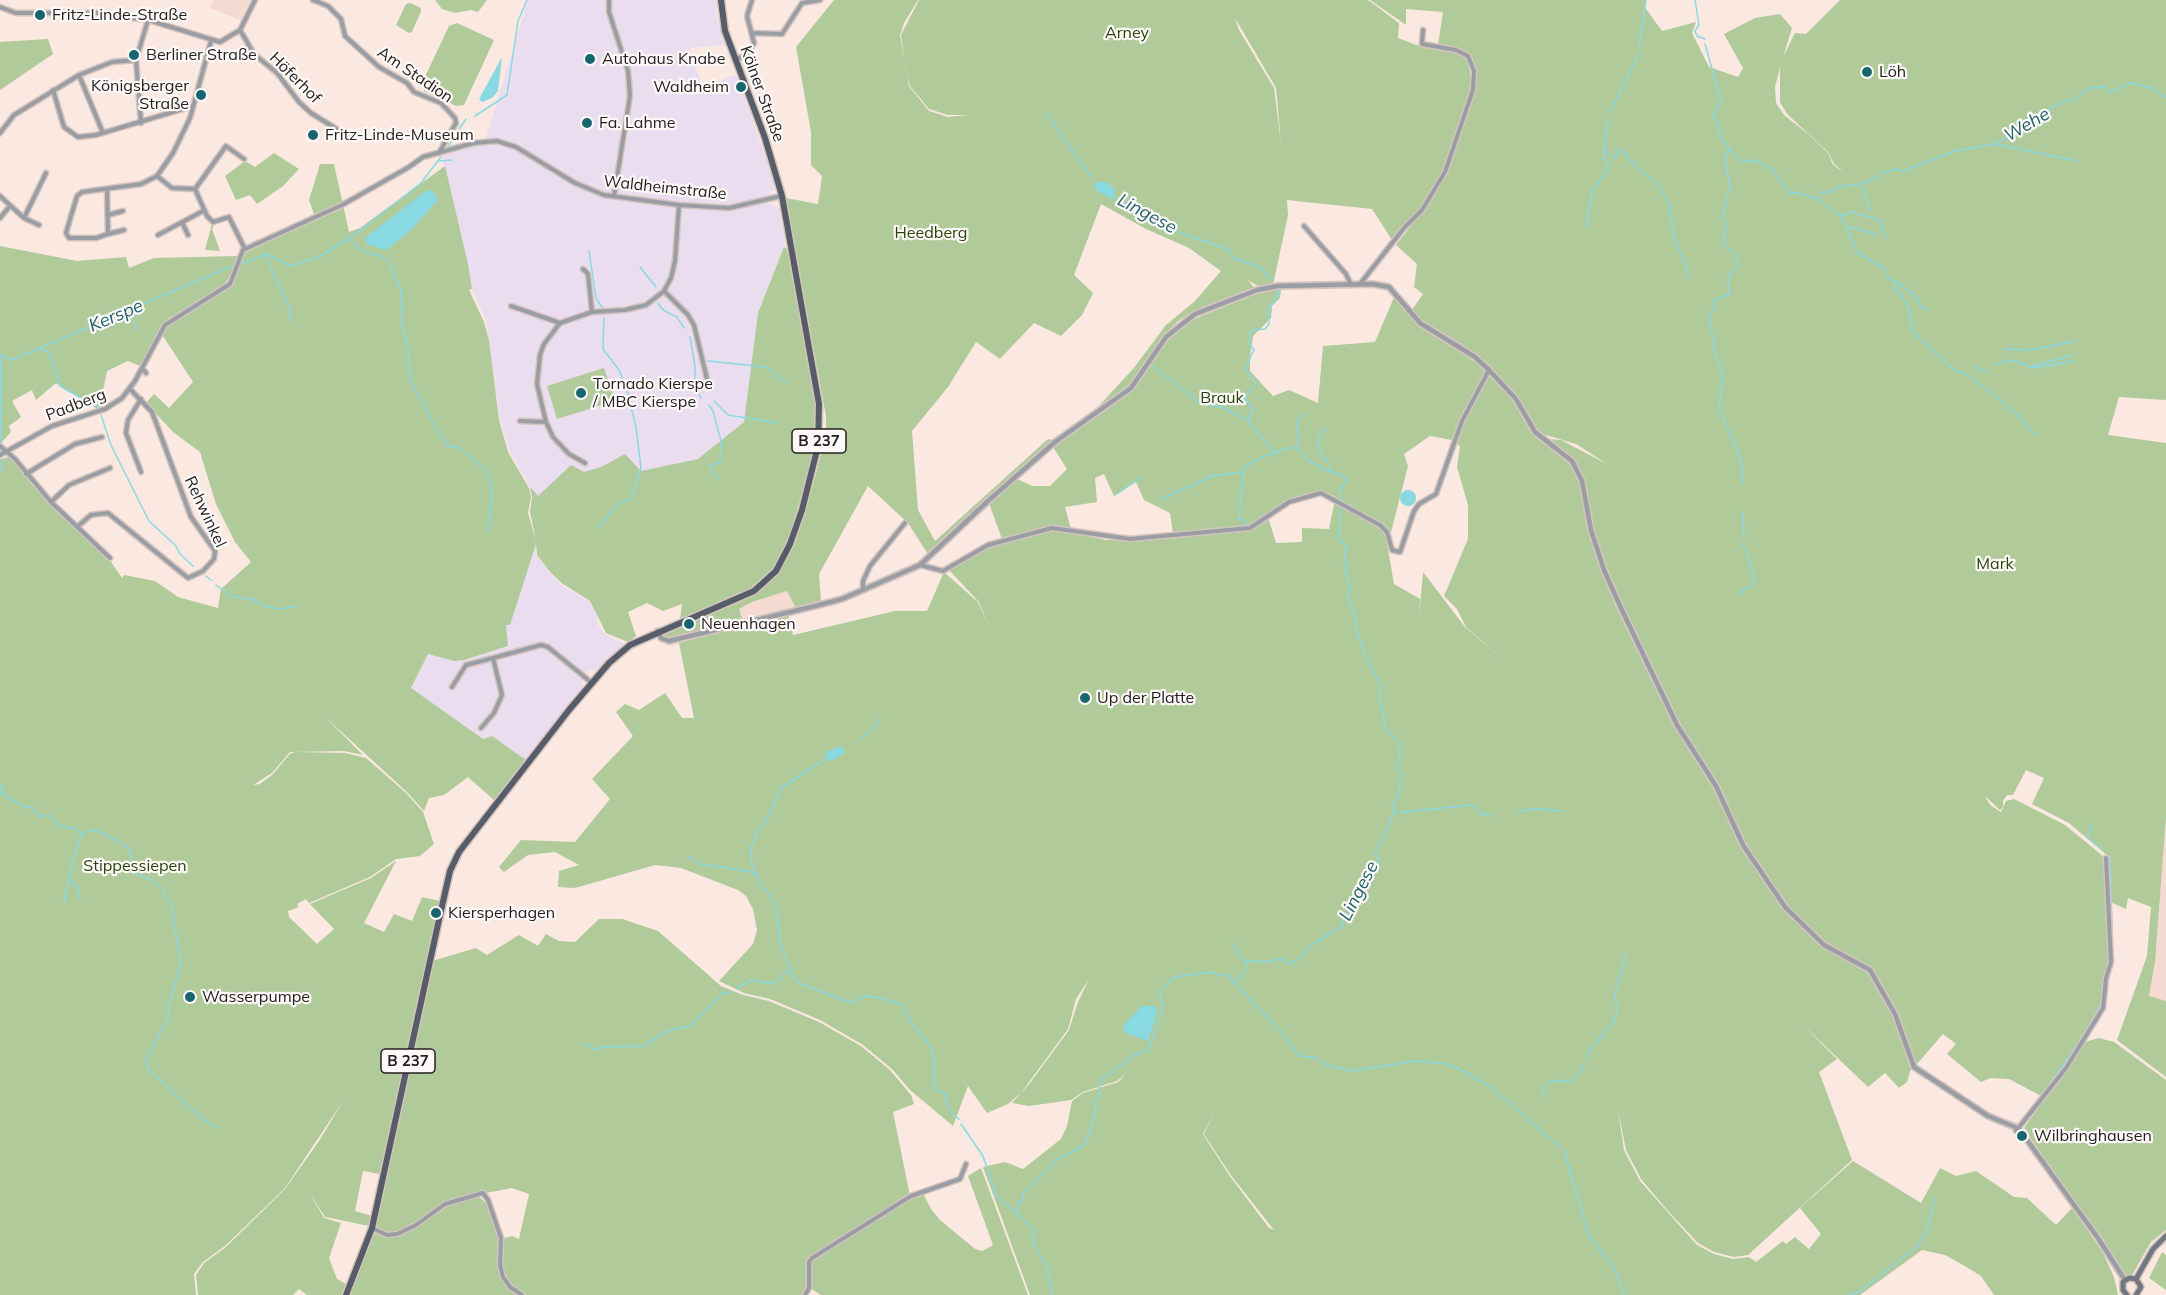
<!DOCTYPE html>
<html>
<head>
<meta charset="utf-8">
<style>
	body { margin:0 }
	canvas { display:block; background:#fae8e1 }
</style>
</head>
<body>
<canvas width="2166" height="1295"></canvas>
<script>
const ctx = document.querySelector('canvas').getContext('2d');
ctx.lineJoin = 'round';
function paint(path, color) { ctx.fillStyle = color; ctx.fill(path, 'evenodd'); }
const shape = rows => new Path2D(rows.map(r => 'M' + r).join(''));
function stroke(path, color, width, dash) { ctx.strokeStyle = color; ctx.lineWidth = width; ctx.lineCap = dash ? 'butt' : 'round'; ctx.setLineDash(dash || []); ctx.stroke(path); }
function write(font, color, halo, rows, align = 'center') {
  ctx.font = font + ' Mulish,sans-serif'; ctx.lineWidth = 4.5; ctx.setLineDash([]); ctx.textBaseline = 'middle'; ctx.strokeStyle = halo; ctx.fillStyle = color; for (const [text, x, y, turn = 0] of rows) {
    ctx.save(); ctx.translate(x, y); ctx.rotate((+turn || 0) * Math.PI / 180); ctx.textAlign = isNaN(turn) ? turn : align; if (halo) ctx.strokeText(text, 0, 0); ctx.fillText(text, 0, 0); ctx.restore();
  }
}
paint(shape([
	[214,0,250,0,241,20,210,8],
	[787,591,796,608,743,621,739,609,752,602],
	[2166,817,2166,1001,2149,997,2155,962]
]), '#f4dad0');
paint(shape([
	[528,0,718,0,716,11,725,45,690,48,702,86,736,75,739,81,775,185,774,190,767,196,768,204,779,208,784,238,784,247,758,313,744,422,698,459,641,471,625,454,601,467,584,472,538,496,530,487,510,452,500,420,486,321,472,289,442,155,484,144],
	[536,542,536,555,551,574,563,586,590,602,596,611,598,625,605,634,624,644,596,670,588,671,582,679,583,688,526,760,492,736,483,739,411,689,428,653,454,661,464,660,508,646,506,625,510,625]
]), '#ebddf0');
paint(shape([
	[435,0,487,0,478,12,471,10,455,13,442,9],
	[834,0,918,0,904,23,900,35,909,86,929,111,948,117,969,115,948,115,929,109,910,86,906,71,901,35,919,0,1368,0,1399,23,1398,38,1416,45,1454,51,1468,58,1472,86,1445,171,1424,208,1394,243,1372,209,1287,200,1288,215,1273,285,1258,286,1248,280,1255,289,1234,299,1194,311,1178,321,1164,335,1129,385,1096,409,1133,369,1166,325,1195,301,1221,271,1189,248,1146,229,1101,204,1074,275,1093,293,1082,315,1061,336,1034,323,1000,359,976,342,948,387,912,431,918,510,935,541,1048,439,1053,440,986,498,928,554,908,523,868,486,819,574,821,601,796,608,787,591,752,602,739,609,743,621,669,640,663,637,664,633,752,596,778,575,795,544,816,474,826,432,826,416,786,198,818,204,822,176,811,165,811,132,796,47],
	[1235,18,1276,88,1281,143,1274,88,1239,30],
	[1370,0,1646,0,1644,6,1662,31,1696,22,1692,33,1709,67,1738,77,1743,68,1724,34,1755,18,1780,14,1792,28,1783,57,1795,33,1806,34,1840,0,2166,0,2166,400,2119,397,2108,435,2166,443,2166,817,2155,962,2149,996,2166,1001,2166,1077,2117,1040,2147,956,2151,907,2128,898,2126,909,2110,902,2109,857,2069,823,2032,804,2044,778,2026,770,2013,795,2007,795,2003,801,2003,807,2000,810,1985,796,1990,805,2001,812,2006,801,2014,799,2065,825,2104,857,2110,955,2100,1011,2043,1097,2009,1079,1991,1078,1981,1082,1947,1054,1956,1044,1943,1034,1916,1065,1895,1009,1873,969,1820,939,1797,918,1745,843,1719,785,1678,720,1620,601,1595,536,1590,533,1615,605,1672,723,1722,802,1739,845,1803,930,1829,951,1870,974,1891,1010,1911,1068,1907,1082,1899,1088,1885,1073,1868,1087,1800,1022,1837,1059,1819,1072,1852,1160,1748,1255,1734,1257,1714,1252,1698,1243,1668,1211,1641,1179,1626,1150,1618,1110,1624,1150,1640,1181,1697,1245,1714,1254,1733,1259,1749,1257,1756,1262,1783,1241,1786,1244,1795,1237,1809,1249,1821,1234,1800,1208,1853,1161,1921,1203,1940,1168,1956,1176,1976,1171,2014,1197,2027,1198,2056,1225,2072,1208,2103,1253,2114,1277,2118,1295,1994,1295,1981,1276,1963,1265,1945,1255,1922,1250,1860,1295,1030,1295,983,1167,1005,1162,1023,1169,1061,1139,1067,1126,1072,1101,1083,1093,1118,1082,1126,1074,1117,1081,1083,1092,1071,1100,1029,1106,1012,1103,1030,1083,1069,1030,1078,1002,1089,979,1076,999,1068,1029,1021,1093,1008,1104,987,1113,968,1086,953,1126,910,1090,892,1069,863,1045,820,1020,770,999,744,993,719,981,753,944,757,930,753,909,746,896,738,890,681,868,655,865,575,888,558,887,559,871,579,865,555,852,528,855,504,872,499,867,521,840,575,842,610,799,592,779,633,736,616,712,625,704,639,710,665,693,682,718,694,718,679,643,788,614,793,635,895,611,927,611,944,572,978,602,989,626,979,602,949,570,986,547,1052,529,1106,540,1131,540,1250,529,1268,517,1276,543,1302,542,1302,528,1329,529,1335,500,1364,519,1379,526,1385,532,1394,584,1420,599,1419,618,1423,572,1465,627,1507,663,1466,627,1457,609,1444,596,1468,539,1468,505,1457,467,1460,446,1456,444,1463,422,1487,377,1491,376,1514,399,1521,416,1538,439,1565,456,1567,452,1547,439,1561,440,1607,464,1576,444,1536,432,1518,399,1477,356,1422,321,1412,310,1423,294,1414,287,1417,264,1396,245,1423,210,1436,200,1424,208,1446,172,1470,106,1476,77,1471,55,1462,50,1438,45,1443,12,1406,9,1406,25],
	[1780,67,1780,102,1787,114,1828,152,1834,164,1844,172,1833,165,1828,153,1807,133,1784,115,1776,103,1775,87],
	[1214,1113,1204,1134,1230,1174,1274,1230,1269,1228,1229,1175,1203,1134],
	[410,3,421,8,421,11,412,32,409,33,396,25,406,4],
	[457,23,494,40,464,105,456,106,424,91,422,83,449,26],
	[48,39,53,54,0,90,0,42],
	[274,153,299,169,283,186,257,204,250,195,236,200,225,176,245,161,255,167],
	[320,164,334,164,349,232,360,228,445,166,468,264,472,289,469,290,484,322,489,340,499,420,508,452,529,488,531,497,528,513,536,541,530,512,532,497,530,487,538,496,571,465,584,472,601,467,625,454,641,471,698,459,744,422,758,313,784,247,787,249,816,408,817,431,809,472,787,542,773,568,746,592,680,620,682,604,663,611,647,603,628,612,636,636,628,642,606,633,590,601,563,584,551,573,537,555,536,544,510,625,506,625,508,646,464,660,454,661,428,654,411,688,483,739,492,736,526,760,495,801,468,777,444,795,429,798,424,811,407,792,324,716,363,755,344,751,290,752,272,773,253,785,260,784,273,774,290,754,295,752,345,753,366,758,406,793,423,812,434,844,420,856,396,859,370,877,309,903,306,899,297,904,299,907,288,911,289,917,317,944,334,929,310,904,371,878,396,861,364,923,384,932,394,914,412,921,422,897,440,901,380,1174,363,1171,355,1211,372,1216,369,1226,325,1217,309,1192,324,1218,341,1223,329,1258,337,1279,348,1285,342,1295,307,1295,299,1289,293,1295,198,1295,196,1275,204,1263,226,1247,285,1189,319,1141,345,1098,285,1188,225,1246,203,1262,194,1274,196,1295,0,1295,0,459,10,457,14,460,39,492,109,559,122,578,124,575,155,581,178,597,218,608,221,589,251,562,235,542,216,504,200,452,173,432,146,403,154,394,169,408,193,382,161,333,173,320,225,291,231,284,245,252,316,220,309,200],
	[212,224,214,225,212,229,220,251,205,250],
	[0,246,77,261,126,257,129,268,154,258,237,256,231,274,222,288,169,318,162,324,140,366,128,361,107,371,99,410,56,383,36,400,32,390,12,401,21,417,9,426,11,432,0,444],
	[1281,289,1280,298,1272,306,1271,318,1253,336,1250,357,1250,371,1273,396,1289,390,1318,403,1323,346,1375,342,1395,295,1419,325,1484,368,1485,373,1452,440,1430,436,1404,454,1408,466,1390,536,1385,526,1366,518,1334,496,1321,492,1289,500,1249,526,1173,533,1170,513,1144,500,1136,482,1114,496,1104,474,1095,478,1097,502,1065,507,1071,529,1052,527,1002,539,989,503,1017,479,1032,486,1050,486,1067,469,1053,447,1132,389,1167,338,1180,325,1258,293],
	[604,368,615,401,557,419,547,386],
	[599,919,622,919,658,931,721,986,743,995,769,1001,819,1022,861,1046,890,1070,911,1095,914,1104,893,1112,910,1196,811,1258,808,1288,804,1295,523,1295,510,1286,501,1265,502,1239,512,1236,519,1239,529,1194,512,1188,444,1201,415,1223,396,1232,388,1233,376,1226,432,961,476,948,487,955,519,935,538,946,546,934,559,941,575,942],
	[2099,1038,2114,1042,2166,1080,2166,1230,2151,1242,2132,1275,2125,1275,2116,1264,2024,1128,2085,1042],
	[981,1168,1028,1295,821,1295,810,1288,812,1259,911,1197,923,1193,931,1209,940,1220,975,1249,982,1251,993,1245,968,1176],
	[479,1197,488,1205,500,1238,502,1276,520,1295,350,1295,374,1234,397,1235,445,1205],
	[2162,1252,2166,1255,2166,1290,2149,1278]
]), '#b0ca9a');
paint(shape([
	[502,57,498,91,492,98,482,102,479,99],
	[1099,181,1108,183,1116,191,1111,199,1095,189,1095,185],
	[427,190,433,191,438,200,410,231,386,250,366,244,366,237],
	'1400 498a8 8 0 1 1 16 0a8 8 0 1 1-16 0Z',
	[842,746,845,753,831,761,827,758,825,752],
	[1142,1006,1155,1006,1158,1009,1148,1041,1123,1032,1125,1024]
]), '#89d9e2');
stroke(shape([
	[1695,0,1699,25,1695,31,1697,36,1705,39],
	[1705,44,1721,100,1713,117,1718,124,1721,138,1734,155,1743,161,1754,160,1772,169,1791,194,1796,192,1818,199,1821,192,1833,192,1838,187,1861,184,1879,177],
	[1639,47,1646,0],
	[1610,112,1640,51],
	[1047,114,1091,177],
	[475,116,507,95,518,21,527,0],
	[2029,126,2038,117],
	[455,135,466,119],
	[1996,144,2077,161],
	[448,147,452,140],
	[1729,148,1725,160,1730,186,1722,219,1726,222,1724,245,1734,252,1739,264,1728,277,1729,294,1714,301,1715,309,1709,313,1715,354,1723,375,1719,409,1741,459,1743,484],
	[1604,149,1615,158,1621,149,1638,169,1658,184,1671,207,1669,212,1674,236,1690,278],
	[438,161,452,160],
	[1881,174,1896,169,1903,171,1955,151,1994,144,2028,126,2034,118,2062,102,2075,99,2090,88,2106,87,2110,92,2131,83,2152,88,2166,98],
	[1862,186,1871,210],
	[1113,196,1164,227,1230,250,1233,258,1262,268,1271,280],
	[1818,200,1841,216,1857,252,1885,269,1886,276,1913,293,1922,307,1928,310],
	[1842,216,1851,212,1880,220,1886,238],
	[1586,227,1592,192,1608,169,1604,153,1607,120],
	[1848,227,1873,233,1878,237],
	[348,240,365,252,381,256,388,262,401,290,402,324,409,353,410,379,437,431],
	[589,251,596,298,602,307],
	[265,255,289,307,291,322],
	[239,265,266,254,291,266,321,256,361,230,421,183,441,157],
	[640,267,656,287],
	[1897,284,1892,288,1899,292,1909,308,1911,327,1919,338,1954,370,1968,375,1983,386,2019,416,2035,435],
	[1278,290,1280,292,1268,310,1269,324,1265,329,1253,330,1249,334,1249,343,1254,350,1245,369,1256,383,1245,398,1254,411,1248,417,1250,424,1275,453,1286,448,1298,448,1306,459,1323,469,1344,476,1346,481,1340,490,1341,500,1354,509],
	[658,303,663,310,677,317,684,328],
	[129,311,139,332],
	[690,337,695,366,695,386,700,388],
	[40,349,48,352,52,360,60,386,99,408],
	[2004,349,2031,350,2076,341],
	[0,355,12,360,232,266],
	[708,361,766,367,786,383],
	[1996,364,2013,360,2033,368,2075,361],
	[1973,365,1980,370,1988,371],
	[1153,366,1199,402,1224,408,1247,420],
	[2032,366,2074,355],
	[695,387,701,398],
	[714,401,728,415,778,423],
	[709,405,713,411,721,441,720,463,711,465,710,469,718,480],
	[101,415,111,445,149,521,175,545,180,554,193,566],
	[1325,430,1323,428,1317,439,1322,458,1326,459,1334,473],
	[440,434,448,446,459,447,484,469,492,486,489,532],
	[1,443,1,357],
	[1298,446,1297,422,1303,413],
	[0,472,3,460],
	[1115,495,1143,476],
	[1160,500,1212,476,1243,472],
	[1743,512,1744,539],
	[1248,526,1245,520,1239,519,1244,467,1267,455,1275,454],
	[598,528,618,504,631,499,641,468,636,427,626,386,619,370,603,349,604,318],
	[206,576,211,580],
	[216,585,233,597,252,599,265,606,280,609,296,606],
	[1738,596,1742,590,1751,586,1755,578,1743,544],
	[859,741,875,727,880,718],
	[828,757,781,788,767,820,756,833,751,848,752,865,762,887,769,894,777,910,780,945,791,969,788,971,799,983,851,1003,864,996,881,998,902,1005,910,1021,931,1047,934,1058,934,1085,938,1091,946,1094,945,1099,952,1114,959,1119],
	[0,784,3,788,1,793,27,808,32,807,40,817,49,815,58,825,76,829,80,833,97,830,119,842,128,848,136,874,151,879,164,890,165,898,171,903,181,964,169,1004,169,1016,146,1060,149,1070,200,1117,217,1128],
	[1518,811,1536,809,1563,811],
	[1394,813,1472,805,1482,814,1491,816],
	[2092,824,2088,838,2103,849],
	[688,856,700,864,748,871,758,875],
	[71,880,78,889,80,900],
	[64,904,72,861,82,833],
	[1232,943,1244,960],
	[2108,980,2113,961,2110,856],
	[1235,984,1280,1030,1299,1056,1315,1057,1327,1065,1351,1071,1415,1061,1442,1063,1455,1067,1490,1086,1560,1147],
	[2102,986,2102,994],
	[737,988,751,980,773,984,788,971],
	[582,1044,590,1046,595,1050,602,1047,644,1046,667,1031,690,1026,722,994,732,992],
	[1586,1059,1590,1050,1614,1021,1617,1011,1615,994,1626,954],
	[2043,1094,2087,1030,2102,1002],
	[1541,1097,1547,1083,1560,1080,1572,1082,1585,1064],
	[2025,1116,2035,1105],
	[961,1124,983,1156,996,1195,1016,1213],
	[1564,1150,1589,1236,1614,1268,1624,1295],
	[1052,1294,1048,1269,1033,1243,1034,1230,1017,1214,1019,1202,1023,1201,1023,1194,1058,1159,1082,1147,1087,1141,1095,1113,1095,1101,1100,1097,1099,1085,1103,1078,1135,1055,1148,1050,1163,1010,1160,991,1174,977,1214,972,1219,976,1228,975,1235,984,1246,969,1245,961,1267,962,1281,959,1289,964,1301,958,1310,946,1343,925,1344,915,1370,879,1371,871,1375,870,1379,859,1375,854,1394,813,1392,806,1398,796,1401,773,1396,768,1400,761,1398,741,1386,729,1379,696,1382,688,1365,656,1355,624,1355,615,1348,598,1350,588,1345,570,1349,565,1344,562,1346,545,1339,541,1341,506],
	[1850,1295,1859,1292,1918,1246,1928,1226,1935,1198]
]), '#89d9e2', 1.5);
const minor = shape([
	[313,0,328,6,341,19,345,36,379,67,407,83,414,92,441,103,455,118,456,123,439,153],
	[609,0,609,12,628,71,630,96,614,196],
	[0,7,16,13,97,13,148,20,220,42,240,30,255,0],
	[240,30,254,54,277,73,299,102,311,113,343,133],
	[752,33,782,34,802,3,820,0],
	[736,59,747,55,754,43,747,16,752,0],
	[79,75,103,133],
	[53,90,64,127,78,137,96,135,193,106],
	[141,123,136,60,148,20],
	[0,133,14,115,79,75,112,62,136,60],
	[157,176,172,188,195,189],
	[107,189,108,234,96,238,69,238,66,233,71,216,77,196,82,192,141,184,157,176,173,153,190,118,211,41],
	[195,189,207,216,213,222,229,217,245,249],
	[195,189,226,146,244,159],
	[0,196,24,218,39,225],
	[108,215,123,211],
	[0,218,9,207],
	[24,218,46,173],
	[182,222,188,235],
	[1304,226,1346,274,1351,285],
	[108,234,124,230],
	[158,235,203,211],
	[583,269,588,274,592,312],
	[1360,284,1404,228,1422,210,1445,172,1473,90,1474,71,1468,56,1456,50,1422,44,1423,30],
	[664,291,688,315,694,325,707,379,711,387],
	[511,306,560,323],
	[142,368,146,373],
	[520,421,546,422],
	[0,446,15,459,51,502,110,558],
	[0,455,52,426,105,409,122,398,135,381,165,325,230,284,243,250,342,205,409,167,423,157,474,143,497,141,516,147,575,183,604,195,679,205,729,208,781,196],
	[585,463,569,454,553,437,546,422,537,384,540,355,544,344,560,323,592,312,625,310,646,305,664,291,671,278,675,261,679,205],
	[141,472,126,433,128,420,141,399],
	[26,474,75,444,102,437],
	[51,502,69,485,110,468],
	[78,526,91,515,108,513,188,578,203,571,214,559,215,551,191,517,152,412,130,389],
	[920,565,943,571,988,545,1052,528,1130,539,1250,528,1289,502,1321,493,1380,525,1387,532,1392,550,1400,552,1414,511,1419,504,1436,494,1462,421,1489,370],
	[863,589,863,581,870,566,905,523],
	[452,687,466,665,493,658],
	[481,728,494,713,502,695,493,658,541,645,548,647,592,683],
	[2016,1131,2066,1068,2103,1008,2106,978,2111,962,2106,858],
	[372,1228,387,1235,397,1234,416,1225,445,1204,483,1193,488,1200,501,1238,500,1265,503,1277,510,1287,522,1295],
	[805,1295,809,1288,809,1262,812,1258,911,1196,960,1179,966,1164]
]);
const tertiary = shape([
	[658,631,661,638,669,641,815,606,842,599,920,565,988,501,1055,442,1131,388,1166,337,1195,314,1257,290,1278,286,1372,284,1389,287,1420,323,1475,357,1489,370,1516,399,1535,432,1572,461,1582,481,1591,530,1604,570,1620,606,1677,725,1716,786,1743,845,1785,907,1824,945,1870,970,1895,1014,1914,1067,1988,1116,2015,1127,2022,1133,2098,1238,2125,1280]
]);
const secondary = shape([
	[2136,1279,2153,1249,2166,1236],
	[2127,1295,2123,1290,2123,1282,2129,1278,2136,1279],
	[2136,1295,2141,1287,2136,1279]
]);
const primary = shape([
	[346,1295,372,1228,440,915,450,871,459,852,569,710,609,663,630,645,754,591,776,571,790,544,802,510,818,446,819,404,782,196,765,138,725,31,721,0]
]);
stroke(minor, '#d4c4be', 7);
stroke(tertiary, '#d4c4be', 8);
stroke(secondary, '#d4c4be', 8);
stroke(primary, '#d4c4be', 9);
stroke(minor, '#9a9ea4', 4);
stroke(tertiary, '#9a9ea4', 4.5);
stroke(secondary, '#727881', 5);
stroke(primary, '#575d68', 6);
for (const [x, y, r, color] of [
	[40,15,6,"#18656f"],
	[134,55,6,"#18656f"],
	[590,59,6,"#18656f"],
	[1867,72,6,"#18656f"],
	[741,87,6,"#18656f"],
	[201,95,6,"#18656f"],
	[587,123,6,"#18656f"],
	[313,135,6,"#18656f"],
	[581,393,6,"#18656f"],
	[689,624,6,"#18656f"],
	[1085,698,6,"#18656f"],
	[436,913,6,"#18656f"],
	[190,997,6,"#18656f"],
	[2022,1136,6,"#18656f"]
]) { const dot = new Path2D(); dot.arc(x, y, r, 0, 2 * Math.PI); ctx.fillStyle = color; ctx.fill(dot); stroke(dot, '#fdf9f8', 2); }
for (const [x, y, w] of [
	[819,441,54],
	[408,1061,54]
]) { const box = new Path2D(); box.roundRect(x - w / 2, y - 12, w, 24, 4.5); ctx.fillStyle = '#fdf9f8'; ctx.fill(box); stroke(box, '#26201d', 1.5); }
write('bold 15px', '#26201d', null, [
	["B 237",819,441],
	["B 237",408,1061]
]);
write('16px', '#26201d', '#fdf9f8', [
	["Fritz-Linde-Straße",52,15],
	["Berliner Straße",146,55],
	["Autohaus Knabe",602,59],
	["Löh",1879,72],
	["Königsberger",189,86,"right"],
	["Straße",189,104,"right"],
	["Waldheim",729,87,"right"],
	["Fa. Lahme",599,123],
	["Fritz-Linde-Museum",325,135],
	["Tornado Kierspe",593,384],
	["/ MBC Kierspe",593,402],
	["Neuenhagen",701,624],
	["Up der Platte",1097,698],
	["Kiersperhagen",448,913],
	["Wasserpumpe",202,997],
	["Wilbringhausen",2034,1136]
], 'left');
write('16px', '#284207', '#fdf9f8', [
	["Arney",1127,33],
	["Heedberg",931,233],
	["Brauk",1222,398],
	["Mark",1995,564],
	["Stippessiepen",135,866]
]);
write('16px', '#26201d', '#fdf9f8', [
	["Am Stadion",415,75,34],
	["Höferhof",295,78,45],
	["Kölner Straße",762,94,70],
	["Waldheimstraße",665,188,6],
	["Padberg",76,405,-21],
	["Rehwinkel",205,512,65]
]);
write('italic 18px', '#1e6067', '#fdf9f8', [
	["Wehe",2027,125,-30],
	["Lingese",1147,214,28],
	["Kerspe",116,316,-23],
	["Lingese",1359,891,-63]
]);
</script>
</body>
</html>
